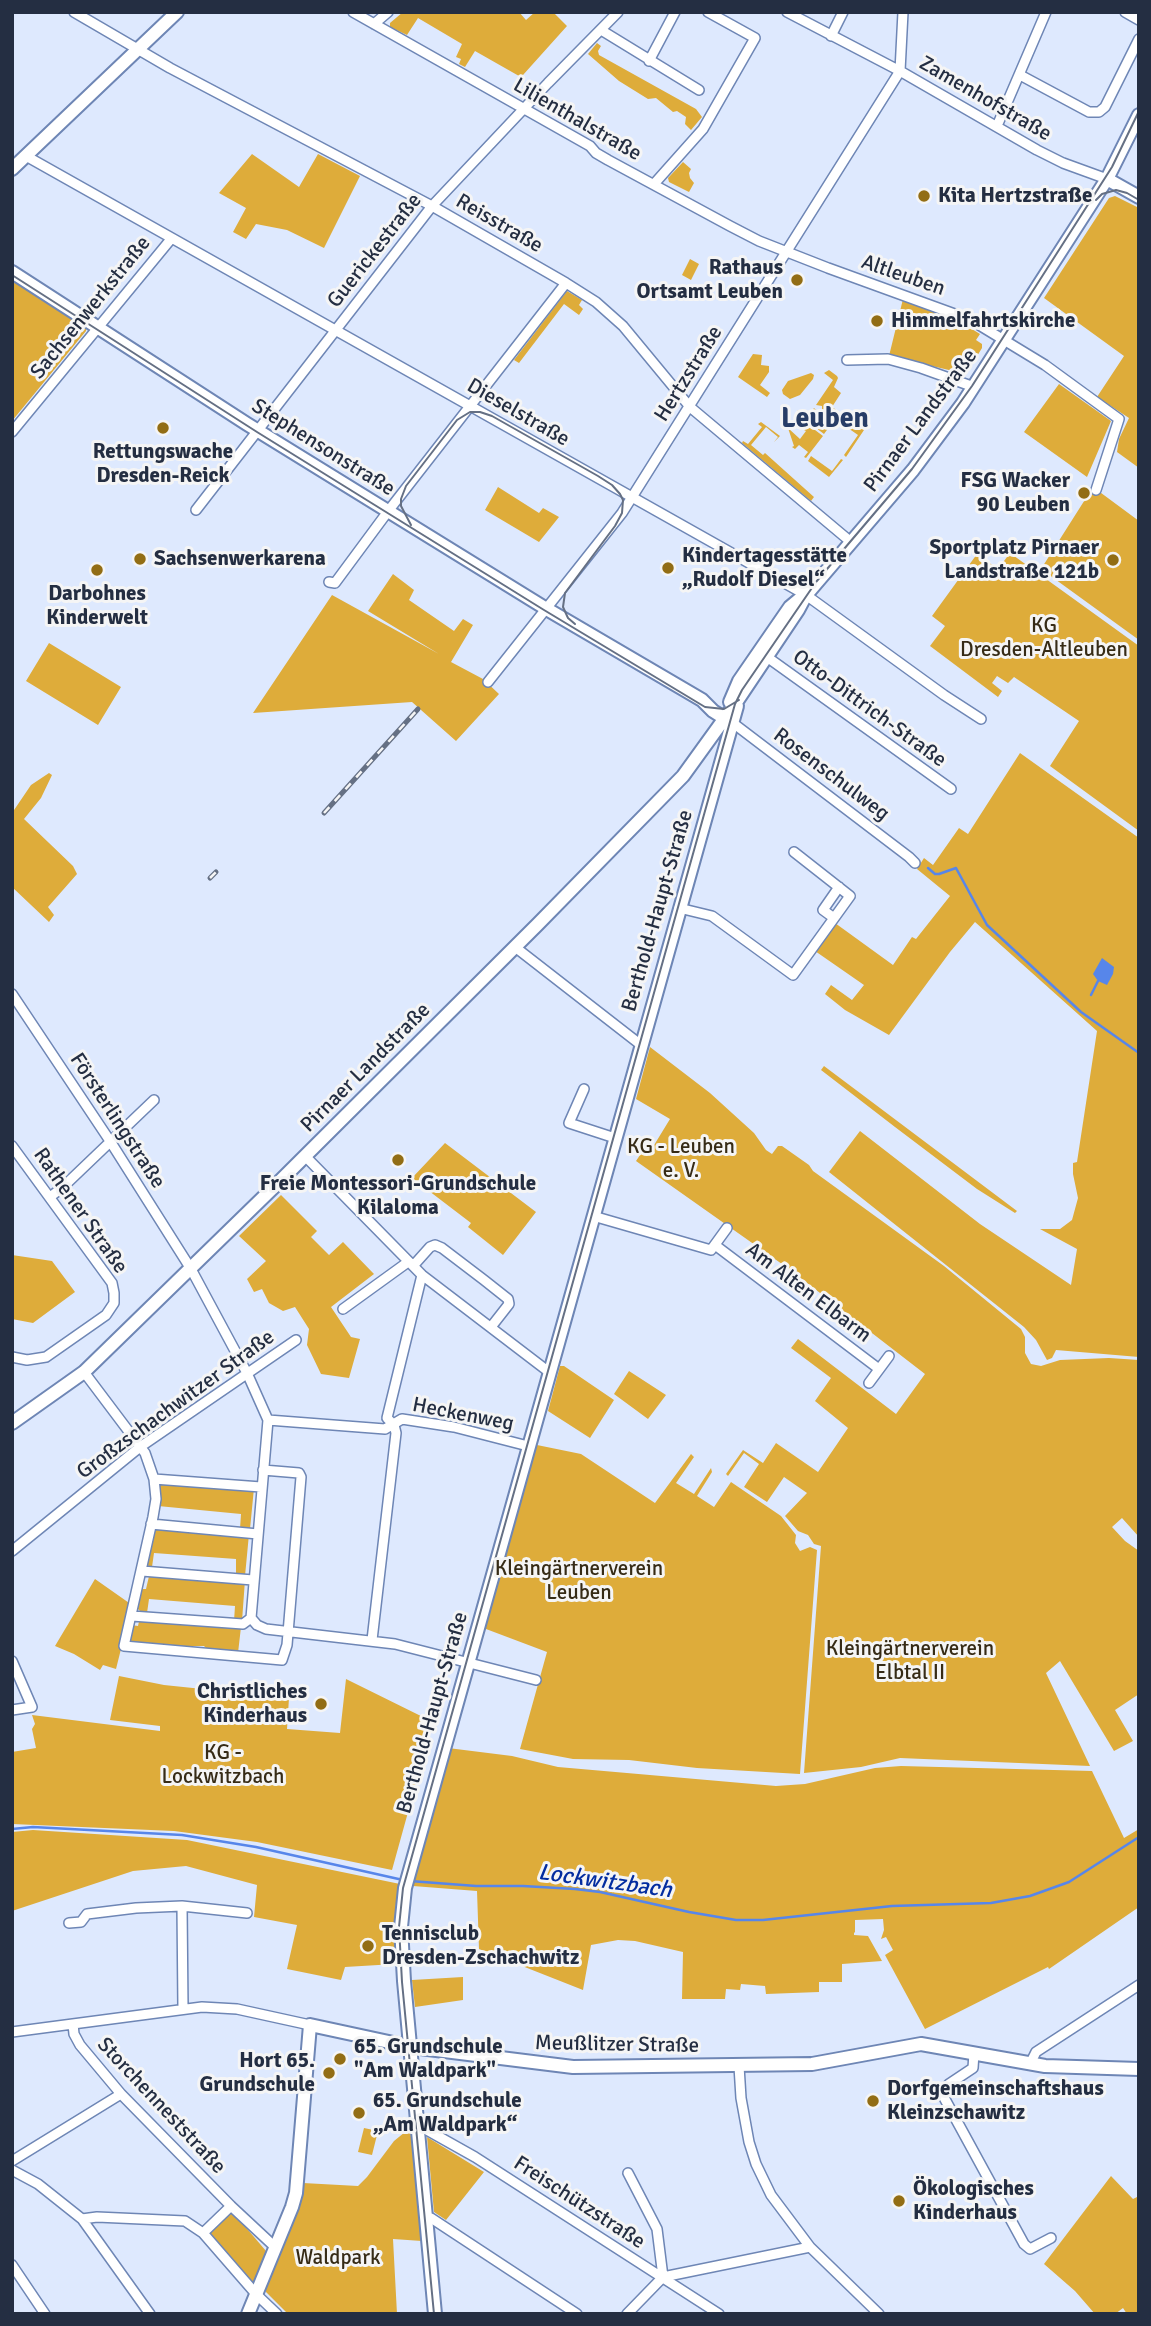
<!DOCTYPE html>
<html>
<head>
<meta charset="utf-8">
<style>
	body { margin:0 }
	#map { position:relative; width:1151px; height:2326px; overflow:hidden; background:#dee9fe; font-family:Signika,sans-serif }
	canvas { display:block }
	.frame { position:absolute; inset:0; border:14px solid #242e42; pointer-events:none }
</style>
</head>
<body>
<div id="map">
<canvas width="1151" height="2326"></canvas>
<div class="frame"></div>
</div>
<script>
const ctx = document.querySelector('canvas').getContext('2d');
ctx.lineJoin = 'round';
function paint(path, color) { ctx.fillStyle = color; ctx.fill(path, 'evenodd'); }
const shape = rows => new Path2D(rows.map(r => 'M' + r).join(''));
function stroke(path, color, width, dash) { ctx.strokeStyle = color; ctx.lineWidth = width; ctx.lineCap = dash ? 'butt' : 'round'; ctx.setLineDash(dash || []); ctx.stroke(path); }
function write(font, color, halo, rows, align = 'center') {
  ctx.font = font + ' Signika,sans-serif'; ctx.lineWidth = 6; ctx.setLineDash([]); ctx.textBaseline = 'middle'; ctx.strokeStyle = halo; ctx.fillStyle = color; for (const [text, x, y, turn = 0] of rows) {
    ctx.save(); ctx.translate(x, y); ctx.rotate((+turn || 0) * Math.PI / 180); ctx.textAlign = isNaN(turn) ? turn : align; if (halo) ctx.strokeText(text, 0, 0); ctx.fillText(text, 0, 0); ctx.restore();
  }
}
paint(shape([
	[403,12,519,12,526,20,535,12,553,12,567,26,523,75,519,76,475,51,465,67,459,64,461,59,456,57,462,44,418,18,407,35,390,27,390,23],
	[597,43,601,46,598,51,599,55,696,109,702,117,691,130,685,124,686,117,677,111,673,112,656,98,648,99,619,81,588,54],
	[252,154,299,187,318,154,360,176,324,248,287,230,256,224,246,239,233,232,246,208,219,193],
	[683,162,691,169,689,173,690,178,694,183,689,192,669,182,668,178],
	[1115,196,1139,208,1139,468,1117,452,1119,439,1129,418,1097,397,1124,356,1044,298,1109,198],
	[690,259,699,264,691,280,682,275],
	[12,280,86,327,86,331,12,421],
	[567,291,582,300,579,305,583,309,579,315,564,304,519,363,514,360],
	[903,299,957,320,980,334,976,340,982,344,982,348,966,374,889,356],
	[753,354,762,355,761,365,769,366,769,372,760,385,770,393,767,397,738,377],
	[829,370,837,376,838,378,834,387,841,393,832,407,864,430,846,457,844,455,858,435,835,419,824,434,812,425,801,426,805,421,797,416,794,417,798,410,808,417,814,408,818,412,822,411,822,406,816,405,833,380,824,373],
	[811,373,814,375,813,379,800,395,790,399,783,394,782,390,788,381],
	[1059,384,1111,421,1087,477,1024,432],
	[761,422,780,436,774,442,778,437,766,427,751,445,763,455,765,453,814,497,811,501,742,443,743,441,748,444,762,427,758,424],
	[811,427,823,436,806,458,804,457,808,452,799,445,795,449,792,447,794,446,788,428,800,439,806,431,802,429],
	[811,456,832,471,841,459,843,460,829,477,808,461],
	[498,487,539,513,543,508,559,517,539,542,485,510],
	[1093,487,1139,521,1139,640,1041,569],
	[1010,553,1139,646,1139,831,1050,766,1079,721,1014,677,1008,683,997,676,992,683,1002,691,998,697,930,646,945,626,932,616,977,554,998,569],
	[393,574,414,590,409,600,454,631,463,619,473,625,451,662,483,679,499,694,456,741,412,702,253,713,332,595,439,654,368,611],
	[49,643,121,687,98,725,26,681],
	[1020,753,1139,838,1139,1357,1056,1350,1052,1358,1047,1360,1036,1340,1024,1327,829,1172,860,1131,980,1224,1071,1285,1077,1249,1040,1229,1060,1229,1072,1220,1078,1198,1073,1174,1073,1163,1077,1162,1097,1031,975,922,950,952,889,1035,845,1010,825,994,831,985,852,1000,864,985,815,951,835,923,893,965,912,937,916,939,950,896,917,869,924,858,933,865,959,828,968,834],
	[49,773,52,775,41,798,24,819,73,866,77,874,48,907,54,915,49,922,12,887,12,813,31,785],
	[650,1047,710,1093,754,1133,766,1150,772,1154,778,1146,782,1146,809,1165,813,1171,944,1266,1021,1329,1025,1337,1025,1353,1031,1364,1041,1366,1060,1360,1109,1358,1139,1360,1139,1537,1122,1518,1112,1527,1125,1541,1139,1551,1139,1694,1115,1710,1133,1741,1114,1751,1060,1661,1046,1673,1090,1766,900,1758,861,1767,804,1773,821,1546,814,1544,808,1535,798,1531,785,1516,807,1493,784,1477,767,1502,744,1487,759,1464,744,1453,728,1476,726,1474,743,1450,763,1463,776,1443,818,1472,848,1428,815,1401,831,1378,791,1348,798,1339,896,1414,925,1374,789,1269,636,1161,642,1152,648,1155,670,1119,636,1099],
	[824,1066,864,1096,1017,1211,1015,1213,977,1189,895,1127,821,1070],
	[445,1143,536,1212,503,1255,468,1227,471,1223,412,1178],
	[281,1195,317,1231,311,1237,329,1255,343,1242,374,1274,331,1307,351,1337,360,1339,349,1378,321,1374,307,1345,309,1329,295,1307,283,1311,269,1303,262,1289,254,1292,247,1279,266,1261,239,1236],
	[12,1255,52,1261,75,1292,33,1323,12,1319],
	[560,1366,564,1366,614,1400,590,1438,548,1411],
	[629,1371,666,1395,648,1419,614,1394],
	[537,1445,581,1454,655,1503,691,1454,694,1457,676,1483,694,1494,711,1468,712,1472,697,1496,714,1507,731,1482,781,1516,796,1535,795,1543,800,1551,810,1547,817,1550,800,1774,697,1768,629,1760,573,1759,520,1749,547,1652,486,1629,485,1625],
	[158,1479,254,1488,250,1529,240,1529,241,1514,158,1506],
	[153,1525,249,1534,245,1576,236,1575,236,1559,154,1553,152,1567,149,1567,146,1562],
	[150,1572,245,1580,242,1621,234,1621,235,1606,149,1599,147,1613,141,1612,137,1608,139,1589,146,1589],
	[95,1579,132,1605,116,1669,103,1665,100,1670,74,1654,55,1646],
	[140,1617,241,1627,238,1653,209,1651,204,1646,192,1646,191,1649,135,1644,131,1642,129,1636,131,1625,138,1626],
	[119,1676,164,1685,289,1698,287,1729,340,1733,346,1679,433,1722,392,1870,257,1842,174,1831,12,1824,12,1752,36,1748,32,1729,35,1724,32,1715,160,1731,160,1726,110,1720],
	[448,1748,512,1756,558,1767,776,1786,805,1784,875,1768,901,1766,1092,1771,1124,1838,1139,1829,1139,1907,1049,1969,1048,1967,925,2029,885,1955,893,1950,886,1937,881,1939,884,1930,883,1919,855,1920,855,1932,854,1933,854,1935,868,1936,882,1961,842,1964,842,1982,819,1982,819,1992,766,1994,765,1986,741,1984,740,1990,726,1989,725,1999,682,1999,683,1952,635,1941,618,1940,591,1945,583,1990,479,1949,477,1891,413,1886,414,1874],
	[33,1830,187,1840,400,1884,395,1909,395,1964,345,1967,341,1980,287,1969,297,1925,254,1917,257,1885,186,1866,133,1871,12,1911,12,1832],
	[463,1977,463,2000,415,2007,412,1980],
	[364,2128,378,2131,372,2155,358,2152],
	[410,2128,422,2241,393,2239,397,2314,288,2314,266,2292,266,2287,293,2222,303,2183,358,2186,367,2177,394,2141],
	[427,2137,484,2172,446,2220,434,2212],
	[1111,2176,1133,2199,1139,2196,1139,2314,1127,2314,1123,2308,1115,2314,1095,2314,1075,2291,1044,2264],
	[231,2210,266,2251,253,2284,207,2233]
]), '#deac3a');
paint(shape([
	[1102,958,1114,967,1113,974,1107,985,1098,981,1093,974]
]), '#5786ea');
stroke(shape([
	[928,868,935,874,939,874,956,868,987,925,1081,1012,1139,1053],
	[1091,995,1098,981],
	[12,1829,33,1827,182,1835,256,1847,403,1880],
	[410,1881,476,1886,523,1886,575,1889,600,1892,689,1912,736,1920,763,1920,892,1906,991,1903,1030,1896,1069,1882,1139,1837]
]), '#5786ea', 2.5);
const street = shape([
	[74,12,170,68,432,206,566,283,596,302,623,326,690,407,851,542],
	[353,12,590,146,596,153,608,160,730,226,759,241,828,268,971,320,1045,365,1119,419,1096,490],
	[787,12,900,71,1037,150,1063,163,1107,179],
	[1125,12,1139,20],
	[374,24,388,12],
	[601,30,699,90],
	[831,36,843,12],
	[649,61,675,12],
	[1020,75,1089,112,1099,112,1105,107,1139,39],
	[997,126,1046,12],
	[26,156,806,595,944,695,981,719],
	[654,184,703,129,755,38,708,12],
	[847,360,888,359,921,368,974,387],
	[12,432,171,239],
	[196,510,432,206,548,83,618,12],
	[329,582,335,583,389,510,566,283],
	[767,657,951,789],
	[488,682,622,513,900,71,903,12],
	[729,720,909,857,915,863],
	[679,908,712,916,793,975,850,896,794,852],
	[834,918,823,910,839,887],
	[515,947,641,1045],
	[12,994,110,1141,191,1269,247,1373,268,1420,251,1618,257,1625,266,1629,395,1644,536,1680],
	[584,1089,569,1123,615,1138],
	[12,1146,112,1283,114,1293,114,1303,106,1315,46,1357,27,1360,12,1357],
	[305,1156,422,1275,549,1372],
	[50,1197,63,1187,154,1100],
	[593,1216,711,1250,727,1228],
	[715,1245,879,1369],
	[413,1266,430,1247,435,1245,442,1248,484,1280,508,1299,509,1304,491,1327],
	[343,1309,408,1262],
	[84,1372,145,1453,154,1479,156,1499,153,1517,124,1646,282,1660,287,1645,301,1477,299,1473,263,1470],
	[869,1383,889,1356],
	[268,1420,385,1429,402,1419,454,1427,528,1446],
	[154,1479,261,1487],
	[151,1524,258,1534],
	[12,1551,140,1447,296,1340],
	[142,1571,253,1580],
	[132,1616,243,1624,251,1618],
	[372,1640,396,1433,394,1425,387,1418,422,1275],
	[12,1661,32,1707,12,1710],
	[182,1906,183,2009],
	[69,1923,81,1922,87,1914,136,1908,182,1906,247,1913],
	[73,2024,74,2034,80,2045,121,2094,231,2206,275,2247],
	[12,2032,202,2007,237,2009,310,2025],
	[974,2053,973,2068,949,2084,941,2092,1024,2244,1030,2249,1051,2238],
	[1030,2064,1036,2052,1139,1985],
	[739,2066,741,2098,749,2142,756,2164,771,2195,810,2247,879,2314],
	[418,2125,475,2157,719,2314],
	[12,2161,121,2094],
	[12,2170,38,2184,82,2219,150,2314],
	[628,2173,657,2229,663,2277],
	[426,2218,431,2218,577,2314],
	[82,2219,97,2217,185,2221,203,2233,256,2294,277,2314],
	[203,2233,231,2206],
	[12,2265,45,2314],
	[627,2314,663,2277,810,2247]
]);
const secondary = shape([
	[12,169,177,12],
	[1107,179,1139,197],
	[12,272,247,424,545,608,702,700,713,711,724,718],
	[730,702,739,681,790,607,802,597],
	[12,1423,84,1372,278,1183,538,924,683,776,735,704,798,610,806,595,913,470,963,403,1107,179,1139,115],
	[248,2314,292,2207,296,2193,310,2025,412,2047,573,2067,812,2064,921,2044,1045,2066,1139,2069],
	[435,2314,404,1981,401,1927,405,1888,737,706]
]);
stroke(street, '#6e86b5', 12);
stroke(secondary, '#6e86b5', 16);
stroke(street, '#fff', 9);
stroke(secondary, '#fff', 12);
stroke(shape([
	[1096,200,1102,194,1116,190,1127,193,1139,200],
	[12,275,257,432,544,610,705,707,724,709,739,700],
	[411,525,401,506,401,499,406,486,457,420,470,412,480,412,492,416,598,476,612,485,620,494,623,500,622,513,615,526,565,593,563,607,568,618,575,624],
	[434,2314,402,1982,399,1927,403,1888,735,704,742,690,816,582,912,469,972,386,1112,167,1139,111]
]), '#657084', 2);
const rail = shape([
	[324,813,418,709],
	[210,878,216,872]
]);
stroke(rail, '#657084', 5);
stroke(rail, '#f5f5f5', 2.5, [8]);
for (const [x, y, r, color] of [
	[924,196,7,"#926d14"],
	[797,280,7,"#926d14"],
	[877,321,7,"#926d14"],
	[163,428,7,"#926d14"],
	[1084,493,7,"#926d14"],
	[140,559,7,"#926d14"],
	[1113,560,7,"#926d14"],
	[668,568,7,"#926d14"],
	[97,570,7,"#926d14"],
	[398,1160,7,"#926d14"],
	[321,1704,7,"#926d14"],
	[368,1946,7,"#926d14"],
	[340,2059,7,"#926d14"],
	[329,2073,7,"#926d14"],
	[873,2101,7,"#926d14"],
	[359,2113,7,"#926d14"],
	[899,2201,7,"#926d14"]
]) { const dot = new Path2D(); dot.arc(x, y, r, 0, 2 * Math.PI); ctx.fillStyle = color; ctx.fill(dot); stroke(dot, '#f5f5f5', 2.5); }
write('21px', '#242e42', '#f5f5f5', [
	["Zamenhofstraße",985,99,30],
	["Lilienthalstraße",577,120,30],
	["Reisstraße",499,224,30],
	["Guerickestraße",375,251,-52],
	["Altleuben",903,276,19],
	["Sachsenwerkstraße",91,308,-51],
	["Hertzstraße",689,374,-58],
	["Dieselstraße",518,413,30],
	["Pirnaer Landstraße",921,421,-53],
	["Stephensonstraße",323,448,32],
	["Otto-Dittrich-Straße",869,709,36],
	["Rosenschulweg",831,775,37],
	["Berthold-Haupt-Straße",658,911,-74],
	["Pirnaer Landstraße",366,1068,-45],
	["Försterlingstraße",117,1121,57],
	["Rathener Straße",80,1211,55],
	["Am Alten Elbarm",808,1293,37],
	["Großzschachwitzer Straße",176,1405,-36],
	["Heckenweg",463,1415,11],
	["Berthold-Haupt-Straße",433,1713,-74],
	["Meußlitzer Straße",617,2045,1],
	["Storchenneststraße",161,2106,47],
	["Freischützstraße",579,2203,33]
]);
write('bold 21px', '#242e42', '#f5f5f5', [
	["Kita Hertzstraße",938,196],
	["Rathaus",783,268,"right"],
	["Ortsamt Leuben",783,292,"right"],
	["Himmelfahrtskirche",891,321],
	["Rettungswache",163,452,"center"],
	["Dresden-Reick",163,476,"center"],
	["FSG Wacker",1070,481,"right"],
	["90 Leuben",1070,505,"right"],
	["Sportplatz Pirnaer",1099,548,"right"],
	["Landstraße 121b",1099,572,"right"],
	["Kindertagesstätte",682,556],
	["„Rudolf Diesel“",682,580],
	["Sachsenwerkarena",154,559],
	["Darbohnes",97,594,"center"],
	["Kinderwelt",97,618,"center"],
	["Freie Montessori-Grundschule",398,1184,"center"],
	["Kilaloma",398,1208,"center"],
	["Christliches",307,1692,"right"],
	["Kinderhaus",307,1716,"right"],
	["Tennisclub",382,1934],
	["Dresden-Zschachwitz",382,1958],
	["65. Grundschule",354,2047],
	["\"Am Waldpark\"",354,2071],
	["Hort 65.",315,2061,"right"],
	["Grundschule",315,2085,"right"],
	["Dorfgemeinschaftshaus",887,2089],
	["Kleinzschawitz",887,2113],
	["65. Grundschule",373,2101],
	["„Am Waldpark“",373,2125],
	["Ökologisches",913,2189],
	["Kinderhaus",913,2213]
], 'left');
write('21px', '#362b16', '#f5f5f5', [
	["KG",1044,626],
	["Dresden-Altleuben",1044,650],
	["KG - Leuben",681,1147],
	["e. V.",681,1171],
	["Kleingärtnerverein",579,1569],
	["Leuben",579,1593],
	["Kleingärtnerverein",910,1649],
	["Elbtal II",910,1673],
	["KG -",223,1753],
	["Lockwitzbach",223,1777],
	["Waldpark",338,2258]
]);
write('italic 23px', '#032da0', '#f5f5f5', [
	["Lockwitzbach",605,1882,8]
]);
write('bold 28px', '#283d66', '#f5f5f5', [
	["Leuben",825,420]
]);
</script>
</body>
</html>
